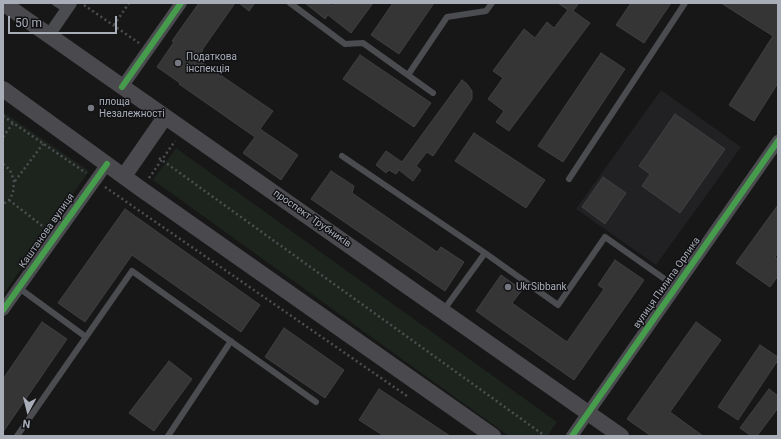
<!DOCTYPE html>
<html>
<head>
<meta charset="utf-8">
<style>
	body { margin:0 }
	#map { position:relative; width:781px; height:439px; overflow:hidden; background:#171717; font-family:Roboto,sans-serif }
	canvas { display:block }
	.frame { position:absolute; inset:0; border:4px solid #a8adb8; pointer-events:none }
	.north { position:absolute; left:8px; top:391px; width:40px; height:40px; -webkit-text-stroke:3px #111113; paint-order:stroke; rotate:187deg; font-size:11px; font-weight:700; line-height:16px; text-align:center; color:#a8adb8 }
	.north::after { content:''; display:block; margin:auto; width:14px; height:18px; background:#a8adb8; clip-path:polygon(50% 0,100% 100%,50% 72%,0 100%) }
	.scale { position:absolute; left:8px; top:16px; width:109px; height:18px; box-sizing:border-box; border:2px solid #a8adb8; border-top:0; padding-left:5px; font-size:12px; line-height:14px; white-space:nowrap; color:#a8adb8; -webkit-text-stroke:3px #111113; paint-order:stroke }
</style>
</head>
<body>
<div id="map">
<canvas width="781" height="439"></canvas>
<div class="frame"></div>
<div class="north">N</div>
<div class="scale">50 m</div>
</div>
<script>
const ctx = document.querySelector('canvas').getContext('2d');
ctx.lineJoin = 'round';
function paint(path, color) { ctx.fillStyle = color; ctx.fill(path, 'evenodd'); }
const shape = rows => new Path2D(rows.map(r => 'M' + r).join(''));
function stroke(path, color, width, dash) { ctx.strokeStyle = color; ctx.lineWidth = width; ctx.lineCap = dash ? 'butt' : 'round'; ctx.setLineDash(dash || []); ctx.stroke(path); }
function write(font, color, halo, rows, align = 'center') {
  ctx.font = font + ' Roboto,sans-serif'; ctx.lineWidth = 3; ctx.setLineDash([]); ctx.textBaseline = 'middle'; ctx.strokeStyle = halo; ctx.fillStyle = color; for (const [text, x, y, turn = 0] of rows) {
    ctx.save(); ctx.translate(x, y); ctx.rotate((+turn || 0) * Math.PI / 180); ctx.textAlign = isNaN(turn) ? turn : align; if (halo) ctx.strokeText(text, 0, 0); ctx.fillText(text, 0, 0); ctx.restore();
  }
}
paint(shape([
	[661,90,741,147,656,265,576,209]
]), '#212123');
paint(shape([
	[3,112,89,171,3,295],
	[176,148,557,422,547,436,509,436,153,180]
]), '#1d241e');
const building = shape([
	[199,3,235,3,202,50,203,50,197,59,273,111,260,129,298,155,281,180,243,153,255,137,179,84,180,83,157,67,174,42,172,41,199,3],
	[239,3,255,3,249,11,239,3],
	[305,3,329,3,332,6,334,3,373,3,351,33,328,15,325,19,305,3],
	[393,3,434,3,399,54,371,35,393,3],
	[558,3,579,3,573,11,590,23,509,131,496,122,504,111,488,99,503,78,493,71,524,29,535,38,547,22,554,28,568,10,558,3],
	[631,3,671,3,644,43,616,25,631,3],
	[721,3,778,3,778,83,754,121,729,105,773,36,721,3],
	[601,53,625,69,563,162,538,146,601,53],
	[360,55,431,103,414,127,343,79,360,55],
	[462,80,467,84,472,91,472,99,433,156,427,152,416,166,421,170,413,181,399,170,396,174,389,170,386,173,376,165,386,151,402,162,462,80],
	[675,114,725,149,680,213,642,186,650,174,639,166,675,114],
	[474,133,545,180,526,208,455,161,474,133],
	[331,171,354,186,352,193,437,252,441,247,464,262,445,291,311,199,331,171],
	[603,177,626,193,605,224,582,207,603,177],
	[778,205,778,253,775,257,778,260,778,276,770,287,736,263,778,205],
	[125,209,260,305,241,332,132,255,85,322,58,303,125,209],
	[615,260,644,280,574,380,476,311,501,275,522,290,512,303,567,342,604,289,598,285,615,260],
	[42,322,67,339,3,432,3,379,42,322],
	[696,322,721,340,670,412,703,436,651,436,627,419,696,322],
	[284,328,344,370,325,398,265,357,284,328],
	[760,345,778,357,778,360,738,420,718,407,760,345],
	[169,361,192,379,154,431,129,413,169,361],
	[379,389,450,436,384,436,359,420,379,389],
	[769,389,778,396,778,408,757,436,751,436,740,428,769,389]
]);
paint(building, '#353536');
stroke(building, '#3f4043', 1);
stroke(shape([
	[84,5,139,43],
	[114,25,129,3],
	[3,116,86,173],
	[3,137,13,123],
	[159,158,545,436],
	[3,164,10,170,14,181,13,193,9,200,3,204],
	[149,178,175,141],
	[15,181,43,144],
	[105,187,407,396],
	[9,200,45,228,47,228]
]), '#4d4e52', 2.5, [2, 3]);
stroke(shape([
	[55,3,66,10],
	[290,3,345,44,363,43,433,93],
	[408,75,447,17,486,11,492,3],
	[342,156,485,253,558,305,605,237,676,287],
	[569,179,685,3],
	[19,288,86,337],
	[443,311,485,253],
	[17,436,132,271,316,402],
	[168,436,231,341]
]), '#4b4c50', 6);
stroke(shape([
	[49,35,71,3],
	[122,87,181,3],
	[3,310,107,164],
	[572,436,778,141]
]), '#4b4c50', 12);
stroke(shape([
	[3,3,621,436],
	[3,89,141,189,493,436],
	[124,176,165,117]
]), '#4a4a4e', 16);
stroke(shape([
	[122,87,181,3],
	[3,310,107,164],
	[572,436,778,141]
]), '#469c4c', 6);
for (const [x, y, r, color] of [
	[178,63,4,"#757880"],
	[91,108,4,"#757880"],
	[508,287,4,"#757880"]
]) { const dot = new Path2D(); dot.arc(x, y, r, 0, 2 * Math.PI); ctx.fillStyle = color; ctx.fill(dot); stroke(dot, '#111113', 1.5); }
write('10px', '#a8adb8', '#111113', [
	["Податкова",186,57],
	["інспекція",186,69],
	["площа",99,102],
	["Незалежності",99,114],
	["UkrSibbank",516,287]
], 'left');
write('10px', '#a8adb8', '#111113', [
	["проспект Трубників",312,219,35],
	["Каштанова вулиця",47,231,-55],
	["вулиця Пилипа Орлика",667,283,-55]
]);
</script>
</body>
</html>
